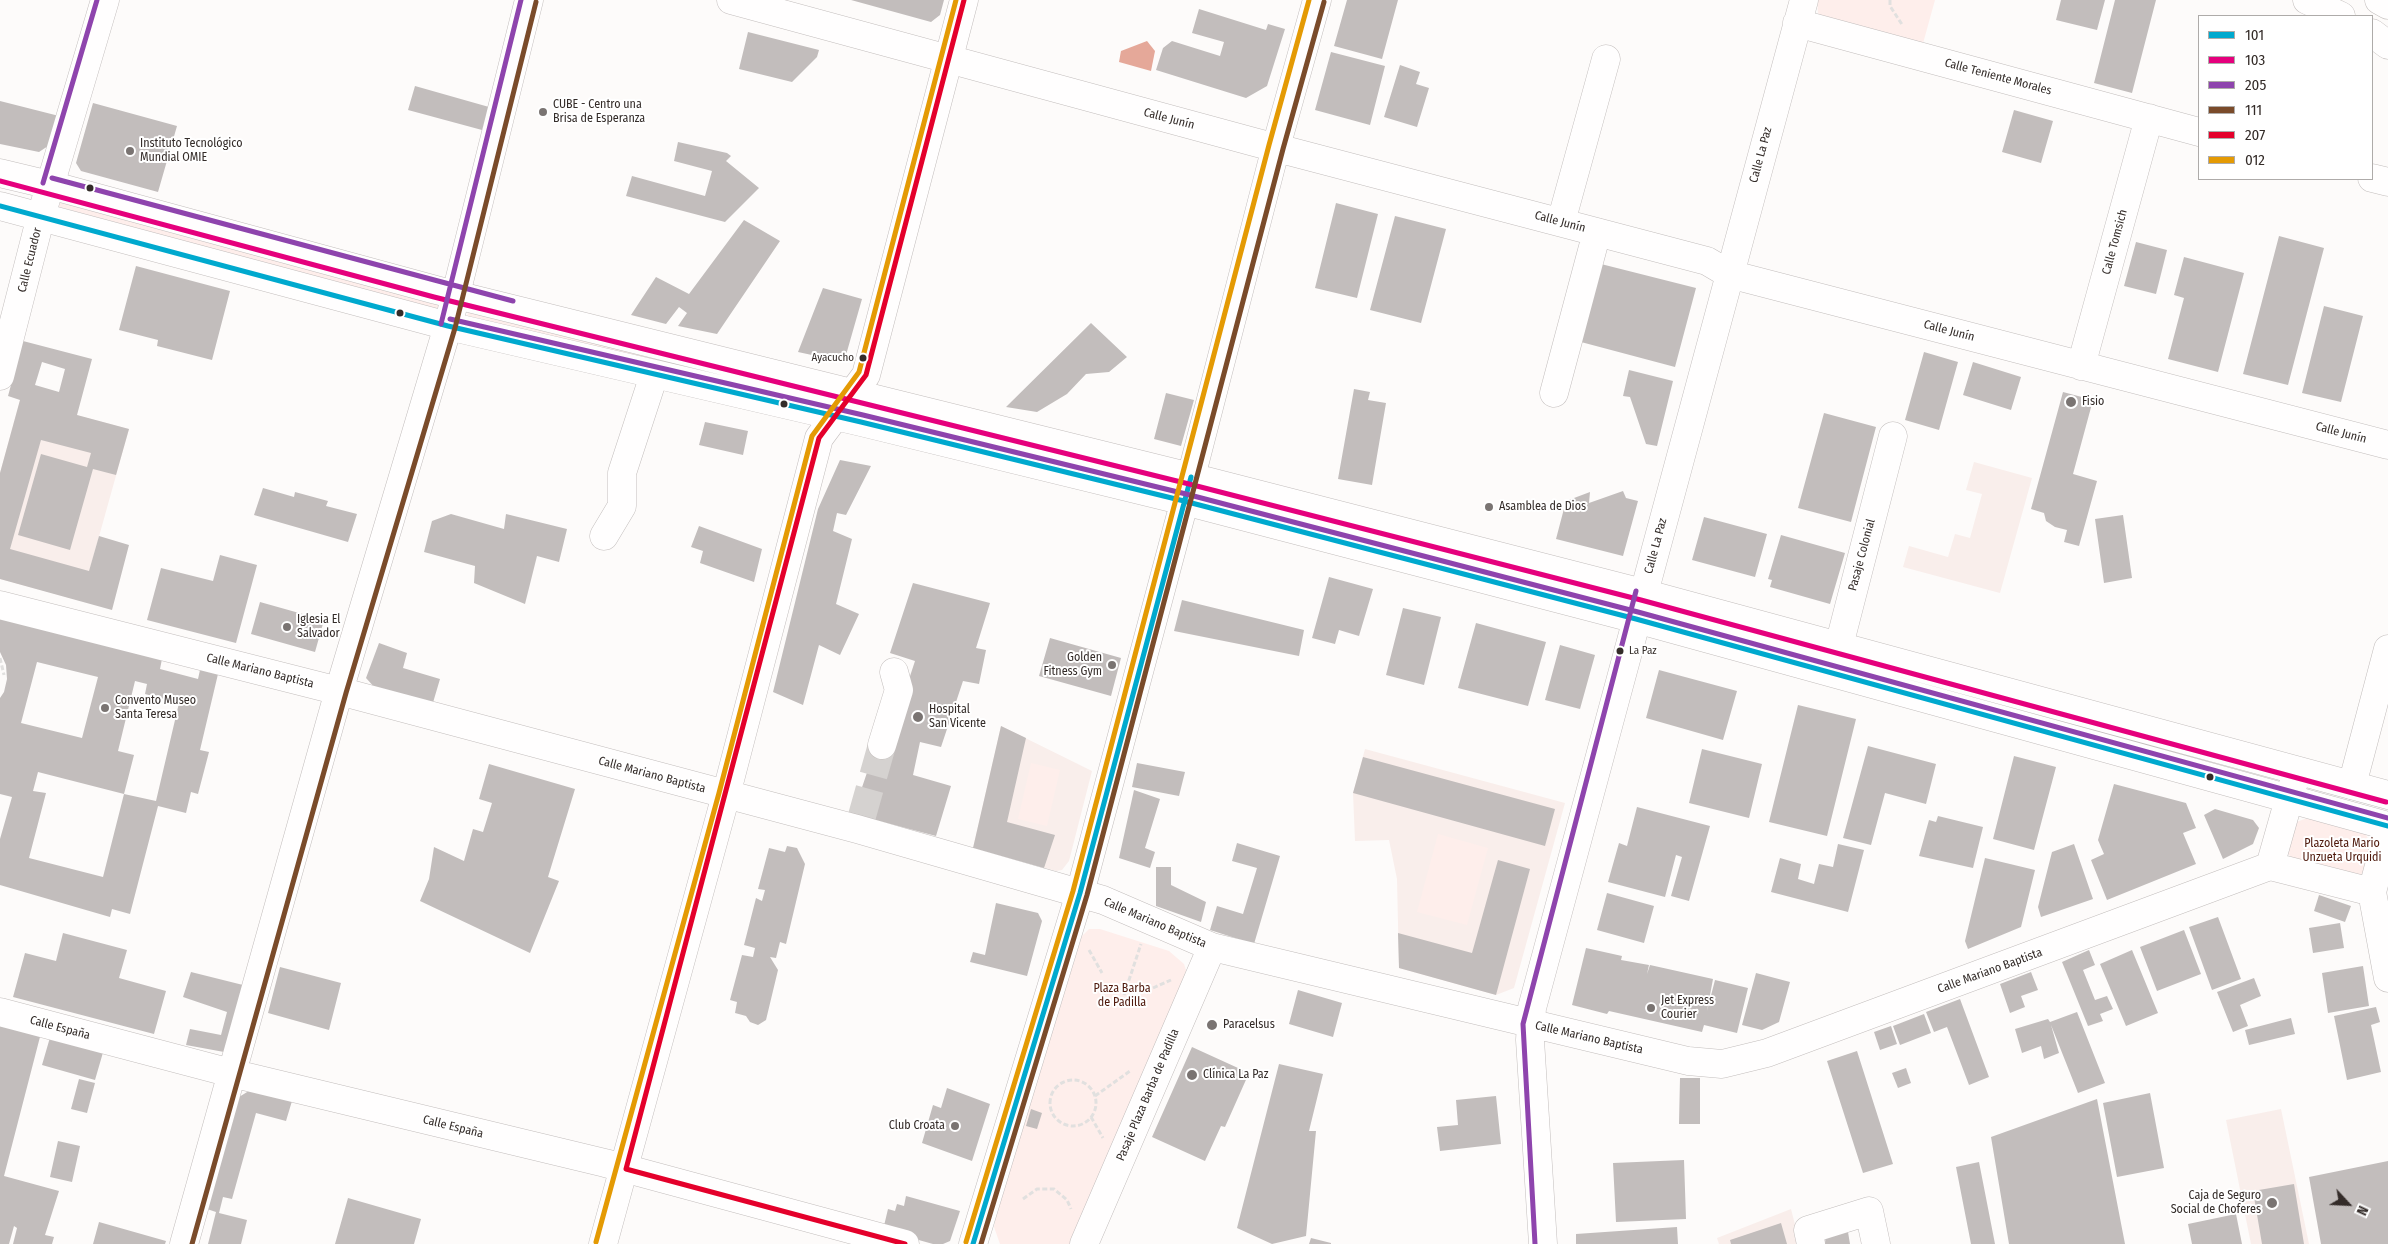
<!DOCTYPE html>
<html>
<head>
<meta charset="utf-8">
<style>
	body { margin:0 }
	#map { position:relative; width:2388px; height:1244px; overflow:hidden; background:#fdfbfa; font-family:"Fira Sans Condensed",sans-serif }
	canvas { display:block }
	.legend { position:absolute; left:2198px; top:15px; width:175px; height:165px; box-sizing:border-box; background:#fff; border:1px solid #aeaba9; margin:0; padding:6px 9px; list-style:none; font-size:15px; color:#342c29 }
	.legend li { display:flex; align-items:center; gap:10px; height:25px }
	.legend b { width:25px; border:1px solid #aeaba9 }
	.north { position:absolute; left:2323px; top:1179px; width:50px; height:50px; -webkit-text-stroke:4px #fff; paint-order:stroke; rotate:115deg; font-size:14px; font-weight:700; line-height:20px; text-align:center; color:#342c29 }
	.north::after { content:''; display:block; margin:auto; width:18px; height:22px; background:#342c29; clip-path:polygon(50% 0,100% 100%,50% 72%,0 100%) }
</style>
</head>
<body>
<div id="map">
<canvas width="2388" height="1244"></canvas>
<ul class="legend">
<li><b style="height:6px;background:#00a9ce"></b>101</li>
<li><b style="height:6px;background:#e5007d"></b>103</li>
<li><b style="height:6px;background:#8e44ad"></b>205</li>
<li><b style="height:6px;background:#7a4b2a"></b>111</li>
<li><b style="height:6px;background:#e4002b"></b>207</li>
<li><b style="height:6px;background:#e49a04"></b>012</li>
</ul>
<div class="north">N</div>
</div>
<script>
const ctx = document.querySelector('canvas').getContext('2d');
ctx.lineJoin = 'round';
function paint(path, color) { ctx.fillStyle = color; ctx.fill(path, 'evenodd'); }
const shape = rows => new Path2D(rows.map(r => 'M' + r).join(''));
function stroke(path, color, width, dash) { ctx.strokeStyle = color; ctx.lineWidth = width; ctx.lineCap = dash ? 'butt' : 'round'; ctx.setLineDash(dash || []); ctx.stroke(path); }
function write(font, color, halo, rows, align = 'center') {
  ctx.font = font + ' "Fira Sans Condensed",sans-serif'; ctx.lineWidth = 4; ctx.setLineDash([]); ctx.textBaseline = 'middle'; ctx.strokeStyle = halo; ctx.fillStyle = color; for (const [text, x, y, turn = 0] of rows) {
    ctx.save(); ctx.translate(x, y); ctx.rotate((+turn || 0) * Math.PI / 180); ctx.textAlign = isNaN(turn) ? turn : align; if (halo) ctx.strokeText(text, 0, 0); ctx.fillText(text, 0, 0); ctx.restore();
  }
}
paint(shape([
	[20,400,129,429,81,601,0,579,0,473],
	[1974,462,2032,478,2000,593,1903,567,1909,546,1948,557,1955,534,1970,538,1982,494,1966,490],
	[1001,726,1092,771,1069,861,1062,870,1056,871,973,848],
	[1365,749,1565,803,1514,988,1496,995,1399,968,1397,879,1389,840,1355,841,1353,793],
	[2281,1109,2309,1244,2251,1244,2226,1120],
	[1791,1209,1800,1244,1719,1244,1717,1238]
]), '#f9eeeb');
paint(shape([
	[1817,0,1935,0,1922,47,1825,22,1818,13],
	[60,201,440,305,438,311,59,207],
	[469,310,806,391,804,397,467,316],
	[1031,763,1060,770,1047,826,1018,819],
	[2307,818,2357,830,2366,835,2374,849,2365,871,2358,877,2294,860,2288,854,2285,845,2294,823],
	[1438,834,1488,848,1467,925,1417,912],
	[1089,929,1100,929,1169,951,1184,964,1187,973,1078,1244,1000,1244,994,1227,998,1204,1082,936]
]), '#feeeeb');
paint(shape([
	[1147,41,1155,51,1151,71,1119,62,1121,51]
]), '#e5a899');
paint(shape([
	[851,0,944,0,940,15,931,22],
	[1347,0,1398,0,1382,59,1334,46],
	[2061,0,2105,0,2097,30,2056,20],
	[2115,0,2156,0,2132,93,2094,83],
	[1199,9,1266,30,1268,24,1285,29,1267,86,1246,98,1156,70,1163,48,1172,41,1220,56,1224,42,1192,33],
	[748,32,819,50,817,57,792,82,739,69],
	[1331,52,1385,66,1370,125,1315,110],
	[1400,65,1420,72,1416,84,1429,88,1417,127,1384,117],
	[415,86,489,107,482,130,408,110],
	[0,101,63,117,57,140,39,152,0,144],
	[93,103,177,126,158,192,81,171,76,163],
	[2014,110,2053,121,2041,163,2002,152],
	[678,142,727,153,731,156,726,161,759,188,725,222,626,196,632,176,705,196,712,171,674,161],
	[1336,203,1378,214,1357,298,1315,288],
	[1395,216,1446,229,1421,323,1370,310],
	[744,220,780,241,717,334,678,326,687,313,679,307,666,324,631,315,656,277,689,294],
	[2279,236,2324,248,2288,385,2243,374],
	[2136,242,2167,250,2156,294,2124,286],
	[2184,257,2244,273,2218,372,2168,359,2184,298,2174,295],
	[1601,264,1696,288,1675,367,1581,342],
	[136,266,230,291,212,360,157,346,158,340,119,330],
	[823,288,862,299,844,362,798,352],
	[2324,306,2363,316,2341,402,2302,393],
	[1091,323,1127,357,1109,372,1086,374,1067,394,1037,412,1006,407],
	[23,341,92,359,77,415,129,429,116,475,93,469,70,550,18,535,41,454,87,467,91,453,41,440,10,549,89,571,99,536,129,545,112,610,0,579,0,473,20,400,8,396],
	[42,362,65,369,59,392,35,385],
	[1924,352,1958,362,1939,430,1905,420],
	[1973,362,2021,377,2011,410,1963,395],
	[1629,370,1673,381,1657,446,1646,444,1630,397,1623,396],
	[1354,389,1370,392,1368,400,1386,403,1372,485,1338,479],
	[2063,392,2093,400,2073,474,2097,481,2079,546,2064,542,2067,530,2055,527,2046,521,2044,513,2031,509],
	[1166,393,1194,400,1181,446,1154,439],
	[1824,413,1876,427,1851,522,1798,508],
	[705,422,748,431,743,455,699,445],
	[840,460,871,466,846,515,837,513,833,531,852,539,836,604,859,614,840,655,819,645,803,705,773,692,818,509],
	[263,488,294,497,295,492,328,501,326,506,357,514,348,542,254,515],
	[1623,491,1626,498,1638,501,1623,556,1556,539,1566,501,1590,492,1589,503],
	[451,514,504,529,506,514,567,529,559,562,537,556,525,604,474,583,475,566,424,552,432,521],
	[2123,515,2132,578,2104,583,2095,519],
	[1704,517,1767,534,1755,577,1692,560],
	[699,526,762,549,754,582,700,563,703,551,691,547],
	[1781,535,1845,553,1830,604,1770,587,1772,580,1768,579],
	[220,555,257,565,236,643,147,620,161,568,213,581],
	[1329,577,1373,589,1359,636,1339,630,1335,644,1312,638],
	[913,583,990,603,976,648,986,650,979,684,963,681,941,747,920,742,913,775,951,786,936,836,853,814,877,743,887,746,915,661,890,653],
	[1182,600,1304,630,1299,656,1174,631],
	[260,602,324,620,315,652,251,634],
	[1403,608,1441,617,1424,685,1386,675],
	[0,614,162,659,160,669,198,679,200,670,218,674,200,750,209,752,198,794,191,792,186,813,158,806,130,914,112,909,110,917,0,885,0,839,12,797,0,794,0,698,4,692,7,679,6,665,0,652],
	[37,662,98,677,82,738,21,723],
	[135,681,147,684,145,694,179,703,156,801,124,794,134,755,118,751],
	[38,772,124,794,103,877,29,858,46,793,33,791],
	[1476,623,1546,642,1528,706,1458,688],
	[1050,638,1121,658,1111,696,1039,676],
	[379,643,407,653,403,668,440,679,432,706,376,689,366,678],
	[1560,645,1595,655,1580,709,1545,700],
	[1659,670,1737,691,1723,740,1646,718],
	[1798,705,1856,719,1827,836,1769,822],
	[1001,726,1026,738,1007,822,1055,835,1044,868,973,848],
	[1868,746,1936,764,1926,804,1885,793,1871,845,1843,838],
	[1702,749,1762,764,1749,818,1689,803],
	[2014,756,2056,767,2034,850,1993,839],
	[1363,757,1555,809,1545,846,1353,793],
	[1137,763,1185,772,1179,796,1132,787],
	[489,764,575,789,548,877,559,881,530,953,420,901,429,879,434,847,464,861,473,829,483,832,492,803,479,799],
	[2114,784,2186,803,2196,828,2183,833,2196,864,2107,900,2091,860,2104,854,2098,840],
	[1134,790,1160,799,1145,848,1155,852,1150,868,1119,858],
	[1637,807,1710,826,1689,901,1671,896,1682,857,1676,855,1665,897,1608,882,1619,843,1627,846],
	[2215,809,2253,820,2259,828,2253,844,2223,859,2204,815],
	[1938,816,1983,827,1973,868,1919,856,1929,820,1936,822],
	[1237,843,1280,856,1254,944,1210,930,1217,906,1243,914,1257,868,1232,861],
	[1838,844,1864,850,1848,912,1771,892,1780,858,1801,864,1798,879,1814,884,1819,864,1833,867],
	[2074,844,2093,899,2041,917,2038,907,2052,852],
	[787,846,797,848,805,864,786,944,780,942,776,958,770,957,778,970,766,1020,758,1025,750,1022,746,1016,735,1013,737,1002,730,1000,742,955,753,957,755,948,744,945,756,898,762,901,765,890,758,889,769,848,785,852],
	[1985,858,2035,870,2021,927,1968,949,1965,941],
	[1498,860,1530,869,1496,995,1399,968,1398,933,1472,953],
	[1156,867,1171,867,1171,885,1206,902,1201,922,1156,906],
	[1607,893,1654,906,1644,943,1597,930],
	[2319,895,2351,906,2345,922,2314,911],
	[996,903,1038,913,1042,921,1027,976,970,962,973,952,985,955],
	[2218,917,2241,979,2212,990,2189,927],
	[2340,923,2344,948,2313,953,2309,928],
	[2184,930,2201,974,2157,991,2140,947],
	[63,933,127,950,119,978,166,991,154,1034,13,997,25,953,56,961],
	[1586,948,1622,956,1621,960,1649,965,1647,974,1650,965,1713,979,1707,1011,1715,980,1748,988,1737,1033,1704,1025,1702,1032,1609,1011,1607,1014,1572,1005],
	[2089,950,2095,965,2083,970,2095,1000,2107,996,2113,1009,2100,1014,2103,1021,2088,1026,2062,962],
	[2132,950,2158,1013,2126,1026,2100,964],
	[2363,966,2369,1006,2328,1013,2322,973],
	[280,967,341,983,329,1030,268,1013],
	[191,972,255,988,235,1054,186,1045,190,1029,221,1035,227,1012,183,997],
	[2031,972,2038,990,2021,996,2025,1007,2010,1013,2000,984],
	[1756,973,1790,982,1779,1022,1762,1030,1742,1025],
	[2254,978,2261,996,2240,1005,2248,1026,2233,1032,2217,992],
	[1298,990,1342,1003,1333,1037,1289,1024],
	[1960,999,1989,1077,1969,1085,1947,1027,1934,1032,1926,1012],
	[2376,1007,2380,1022,2371,1025,2381,1072,2347,1080,2334,1016],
	[2077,1012,2105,1083,2078,1093,2051,1025,2059,1053,2044,1059,2041,1046,2022,1053,2015,1029,2048,1019,2050,1022],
	[1924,1014,1931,1033,1900,1045,1893,1026],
	[2291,1018,2295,1034,2249,1045,2245,1030],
	[0,1022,41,1033,4,1176,59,1191,45,1235,54,1237,52,1244,13,1244,17,1228,14,1226,9,1244,0,1244],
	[1891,1026,1897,1044,1880,1050,1874,1032],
	[51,1034,104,1049,95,1080,42,1065],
	[1192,1047,1249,1073,1225,1127,1221,1126,1205,1161,1152,1137],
	[1857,1051,1893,1164,1863,1173,1827,1061],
	[1279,1064,1323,1074,1309,1131,1316,1131,1306,1236,1272,1244,1237,1228],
	[1906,1068,1911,1083,1898,1088,1892,1073],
	[1680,1078,1700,1078,1700,1124,1679,1124],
	[79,1079,95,1083,87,1113,71,1109],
	[947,1088,990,1104,972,1161,922,1143,933,1105,941,1108],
	[252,1089,292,1101,286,1121,256,1113,232,1199,223,1197,219,1213,247,1220,241,1244,208,1244,216,1212,207,1209,239,1097],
	[2150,1093,2164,1168,2117,1177,2103,1103],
	[1496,1096,1501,1144,1440,1151,1437,1127,1458,1125,1456,1100],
	[2097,1099,2125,1244,2009,1244,1991,1137],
	[1031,1109,1042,1113,1037,1129,1026,1126],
	[58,1141,80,1146,72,1182,50,1177],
	[1684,1160,1686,1219,1616,1222,1613,1163],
	[2388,1161,2388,1244,2321,1244,2309,1177],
	[1979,1162,1995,1244,1971,1244,1956,1167],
	[2294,1184,2304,1244,2262,1244,2253,1191],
	[906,1196,960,1211,950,1241,943,1244,933,1244,883,1230,888,1209,895,1211,897,1204,904,1206],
	[348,1198,421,1219,414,1244,335,1244],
	[2236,1214,2242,1244,2192,1244,2188,1224],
	[99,1222,166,1241,165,1244,93,1244],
	[1781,1223,1787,1244,1731,1244,1730,1240],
	[1847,1226,1850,1244,1825,1244,1826,1231],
	[1677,1227,1678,1244,1576,1244,1576,1234],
	[1311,1238,1331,1243,1331,1244,1309,1244]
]), '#c2bdbc');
stroke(shape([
	[862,816,882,745]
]), '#d5d2d0', 28, [28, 14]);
const minor = shape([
	[731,0,1254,142,1707,261,1729,274,2388,445],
	[1797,23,2199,132],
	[2372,178,2388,182],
	[1561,222,1606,59],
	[2081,366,2149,118],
	[0,376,41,216,105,0],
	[1554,393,1597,232],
	[604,536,622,506,622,473,654,375],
	[0,605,339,691,857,829,1103,900,1212,947,1688,1061,1722,1064,1767,1053,2270,866,2372,892],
	[1833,669,1893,436],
	[882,745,899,690,894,672],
	[2352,785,2388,649],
	[2388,832,2372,892,2388,978],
	[2270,866,2297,771],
	[0,1012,231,1073,605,1163,905,1244],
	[184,1244,339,691,448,326,529,0],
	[1084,1244,1212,947],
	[1543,1244,1530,1040,1532,1008,1804,0],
	[1811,1244,1808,1230,1869,1211,1876,1244]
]);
const major = shape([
	[2307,0,2341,16],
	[2379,0,2388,5],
	[2372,33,2388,45],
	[0,173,50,185,436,290,1191,477,1643,593,2388,795],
	[0,206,448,326,861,422,1184,501,1636,619,2388,826],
	[603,1244,726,795,819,438,866,375,964,0],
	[973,1244,1080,893,1191,477,1276,147,1317,0]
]);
stroke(minor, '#c3bebd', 29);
stroke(major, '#c3bebd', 29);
stroke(shape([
	[1890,0,1890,6,1903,26],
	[0,658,4,675],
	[1089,950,1102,973],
	[1153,988,1171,980],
	[1124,995,1141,944],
	'1050 1103a23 23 0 1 1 46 0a23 23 0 1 1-46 0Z',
	[1095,1096,1130,1071],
	[1091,1117,1103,1138],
	[1023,1199,1037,1189,1054,1189,1067,1200,1071,1209]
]), '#e1e0df', 3, [5, 2.5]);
stroke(minor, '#fffefe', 28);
stroke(major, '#fffefe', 28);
stroke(shape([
	[0,206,448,326,861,422,1184,501,1636,619,2388,826],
	[973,1244,1080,893,1191,477]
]), '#00a9ce', 5);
stroke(shape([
	[0,181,434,297,1189,484,1641,600,2386,802]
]), '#e5007d', 5);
stroke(shape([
	[52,178,513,301],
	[43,183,97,0],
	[450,319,863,415,1186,494,1638,612,2388,818],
	[441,324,521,0],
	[1535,1244,1523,1024,1636,591]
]), '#8e44ad', 5);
stroke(shape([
	[192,1244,346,693,455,328,536,2],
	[981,1244,1087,895,1283,149,1324,2]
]), '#7a4b2a', 5);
stroke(shape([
	[626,1169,819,438,866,375,964,0],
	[626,1169,905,1244]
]), '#e4002b', 5);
stroke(shape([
	[596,1242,719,793,812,436,859,372,956,0],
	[966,1242,1073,891,1269,145,1309,0]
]), '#e49a04', 5);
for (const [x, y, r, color] of [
	[543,112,5,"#7a7472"],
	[130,151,5,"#7a7472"],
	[90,188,4.5,"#342c29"],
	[400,313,4.5,"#342c29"],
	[863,358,4.5,"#342c29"],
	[2071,402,6,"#7a7472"],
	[784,404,4.5,"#342c29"],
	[1489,507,5,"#7a7472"],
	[287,627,5,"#7a7472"],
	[1620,651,4.5,"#342c29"],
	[1112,665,5,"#7a7472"],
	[105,708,5,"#7a7472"],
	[918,717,6,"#7a7472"],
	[2210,777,4.5,"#342c29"],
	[1651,1008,5,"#7a7472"],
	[1212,1025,6,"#7a7472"],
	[1192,1075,6,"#7a7472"],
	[955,1126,5,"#7a7472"],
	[2272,1203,6,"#7a7472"]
]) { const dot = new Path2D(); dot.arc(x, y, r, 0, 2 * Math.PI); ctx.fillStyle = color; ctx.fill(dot); stroke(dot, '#fff', 2); }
write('11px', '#342c29', '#fff', [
	["Ayacucho",854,358],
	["La Paz",1629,651,"left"]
], 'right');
write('12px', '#342c29', '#fff', [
	["Calle Teniente Morales",1998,77,15],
	["Calle Junín",1169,119,15],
	["Calle La Paz",1761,155,-75],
	["Calle Junín",1560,222,15],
	["Calle Tomsich",2115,242,-75],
	["Calle Ecuador",30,260,-76],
	["Calle Junín",1949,331,15],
	["Calle Junín",2341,433,15],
	["Calle La Paz",1656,546,-75],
	["Pasaje Colonial",1862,555,-75],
	["Calle Mariano Baptista",260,671,14],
	["Calle Mariano Baptista",652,775,15],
	["Calle Mariano Baptista",1155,923,23],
	["Calle Mariano Baptista",1990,971,-20],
	["Calle España",60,1028,15],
	["Calle Mariano Baptista",1589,1038,13],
	["Pasaje Plaza Barba de Padilla",1148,1095,-67],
	["Calle España",453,1127,14]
]);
write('12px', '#342c29', '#fff', [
	["CUBE - Centro una",553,105],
	["Brisa de Esperanza",553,119],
	["Instituto Tecnológico",140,144],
	["Mundial OMIE",140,158],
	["Fisio",2082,402],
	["Asamblea de Dios",1499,507],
	["Iglesia El",297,620],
	["Salvador",297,634],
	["Golden",1102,658,"right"],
	["Fitness Gym",1102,672,"right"],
	["Convento Museo",115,701],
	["Santa Teresa",115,715],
	["Hospital",929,710],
	["San Vicente",929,724],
	["Jet Express",1661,1001],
	["Courier",1661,1015],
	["Paracelsus",1223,1025],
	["Clínica La Paz",1203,1075],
	["Club Croata",945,1126,"right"],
	["Caja de Seguro",2261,1196,"right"],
	["Social de Choferes",2261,1210,"right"]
], 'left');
write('12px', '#4e180b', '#fff', [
	["Plazoleta Mario",2342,844],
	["Unzueta Urquidi",2342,858],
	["Plaza Barba",1122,989],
	["de Padilla",1122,1003]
]);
</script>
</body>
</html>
